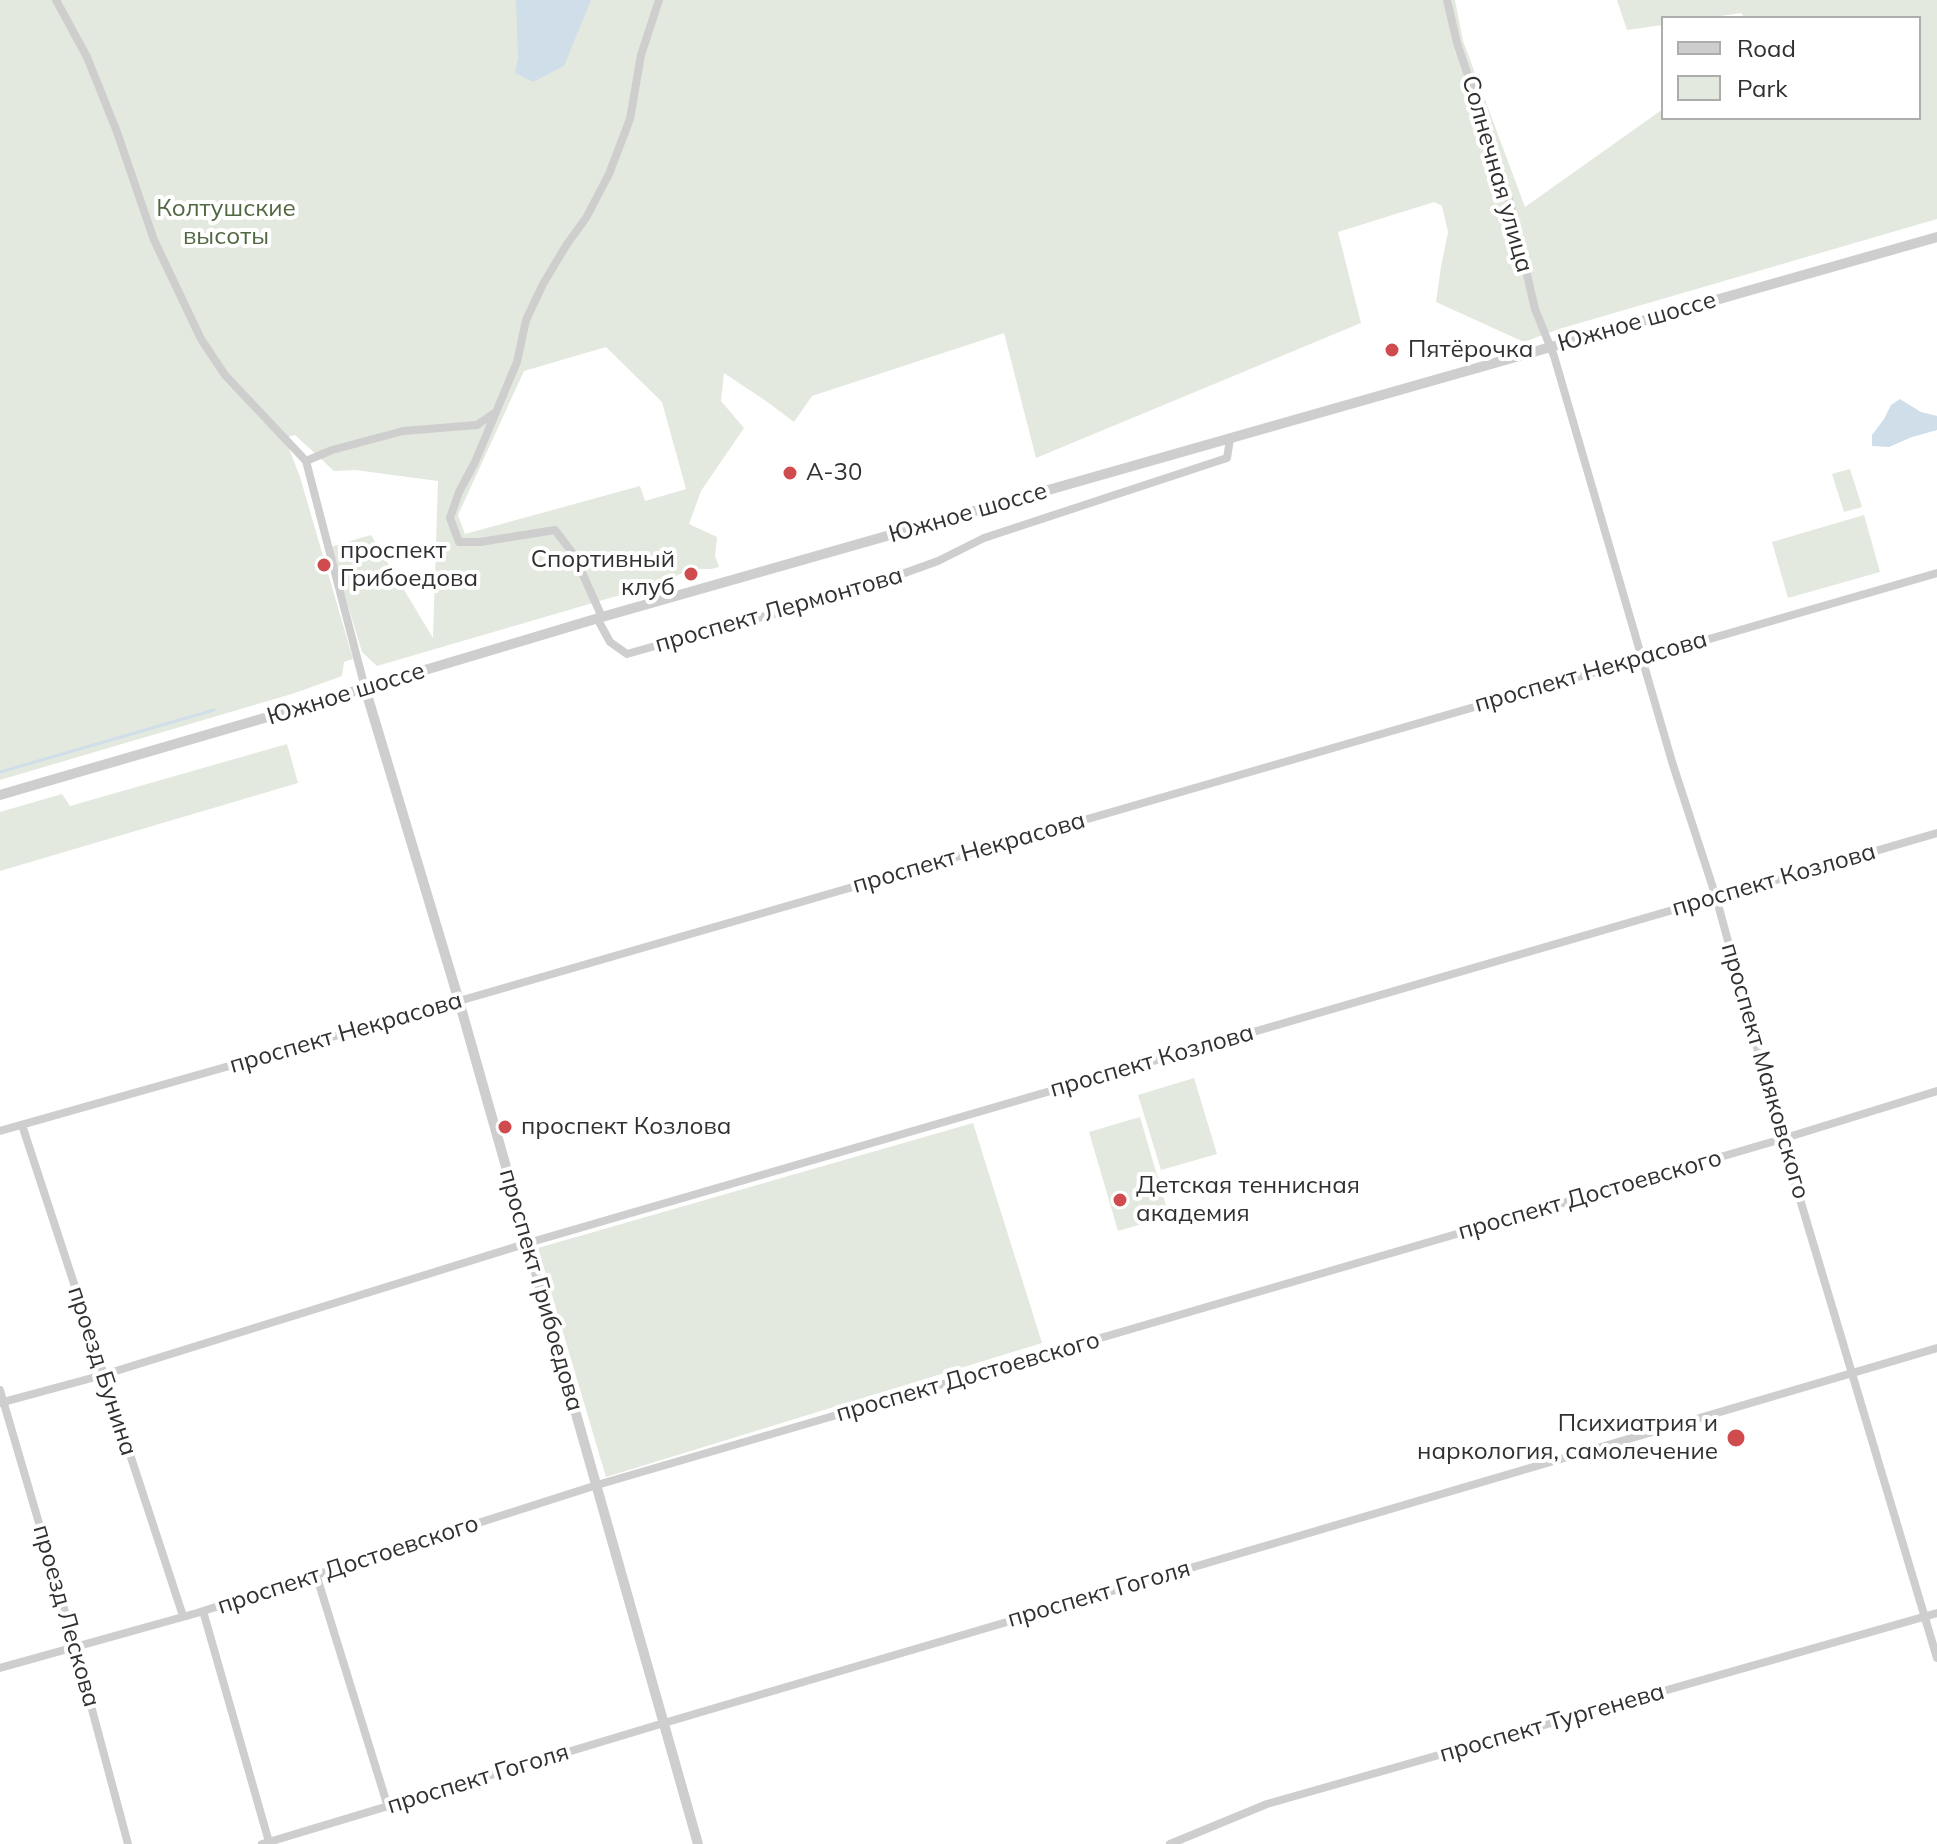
<!DOCTYPE html>
<html>
<head>
<meta charset="utf-8">
<style>
	body { margin:0 }
	#map { position:relative; width:1937px; height:1844px; overflow:hidden; background:#fff; font-family:Mulish,sans-serif }
	canvas { display:block }
	.legend { position:absolute; left:1661px; top:16px; width:260px; height:104px; box-sizing:border-box; background:#fff; border:2px solid #adadad; margin:0; padding:10px 14px; list-style:none; font-size:24px; color:#313131 }
	.legend li { display:flex; align-items:center; gap:16px; height:40px }
	.legend b { width:40px; border:2px solid #adadad }
</style>
</head>
<body>
<div id="map">
<canvas width="1937" height="1844"></canvas>
<ul class="legend">
<li><b style="height:10px;background:#cecece"></b>Road</li>
<li><b style="height:22px;background:#e3e9de"></b>Park</li>
</ul>
</div>
<script>
const ctx = document.querySelector('canvas').getContext('2d');
ctx.lineJoin = 'round';
function paint(path, color) { ctx.fillStyle = color; ctx.fill(path, 'evenodd'); }
const shape = rows => new Path2D(rows.map(r => 'M' + r).join(''));
function stroke(path, color, width, dash) { ctx.strokeStyle = color; ctx.lineWidth = width; ctx.lineCap = dash ? 'butt' : 'round'; ctx.setLineDash(dash || []); ctx.stroke(path); }
function write(font, color, halo, rows, align = 'center') {
  ctx.font = font + ' Mulish,sans-serif'; ctx.lineWidth = 8; ctx.setLineDash([]); ctx.textBaseline = 'middle'; ctx.strokeStyle = halo; ctx.fillStyle = color; for (const [text, x, y, turn = 0] of rows) {
    ctx.save(); ctx.translate(x, y); ctx.rotate((+turn || 0) * Math.PI / 180); ctx.textAlign = isNaN(turn) ? turn : align; if (halo) ctx.strokeText(text, 0, 0); ctx.fillText(text, 0, 0); ctx.restore();
  }
}
paint(shape([
	[0,0,1455,0,1463,41,1525,207,1663,109,1663,118,1919,118,1919,18,1745,18,1741,13,1706,18,1663,18,1663,25,1627,30,1617,0,1937,0,1937,219,1559,329,1524,342,1436,302,1441,267,1448,232,1442,206,1434,202,1338,232,1361,323,1036,458,1004,333,812,396,794,422,766,401,724,373,721,401,744,428,701,491,689,524,717,537,715,556,719,567,711,569,699,569,680,574,668,581,377,666,362,652,330,547,371,535,433,638,438,481,355,470,334,471,295,435,285,438,300,477,353,659,344,662,342,676,295,693,0,780],
	[606,347,662,402,686,489,645,501,640,486,465,534,458,515,524,371],
	[1850,469,1862,507,1844,512,1832,474],
	[1864,515,1880,572,1788,598,1772,542],
	[287,744,298,783,0,871,0,812,62,794,70,806],
	[1194,1078,1217,1154,1161,1170,1138,1095],
	[1140,1117,1169,1216,1118,1231,1089,1132],
	[973,1123,1042,1343,606,1477,538,1248]
]), '#e3e9de');
paint(shape([
	[516,0,591,0,564,66,533,82,515,73,518,58],
	[1900,399,1921,412,1937,416,1937,430,1912,437,1889,447,1872,446,1872,435,1884,419,1891,405]
]), '#d0dee9');
stroke(shape([
	[0,772,214,710]
]), '#d0dee9', 3);
stroke(shape([
	[56,0,87,57,117,132,154,240,201,339,225,375,306,461,365,688],
	[1447,0,1457,43,1497,161,1511,206,1535,309,1554,356,1673,765,1716,897,1782,1139,1937,1658],
	[306,461,332,450,403,431,477,425,493,414],
	[602,617,574,555,555,530,480,542,459,542,450,518,459,492,475,462,517,362,526,320,543,284,567,244,586,218,609,174,630,119,641,55,659,0],
	[597,618,610,642,627,654,729,625,827,601,938,561,984,538,1227,458,1230,439],
	[22,1125,183,1616],
	[0,1131,459,1001,1937,573],
	[0,1390,75,1646,128,1844],
	[0,1403,103,1375,528,1243,1937,833],
	[316,1574,388,1807],
	[203,1611,269,1842],
	[0,1668,197,1613,597,1485,1782,1139,1937,1091],
	[262,1844,664,1723,1937,1348],
	[1170,1844,1267,1804,1937,1613]
]), '#cecece', 8);
stroke(shape([
	[365,688,459,1001,698,1844],
	[0,795,278,714,602,617,1937,237]
]), '#cecece', 10);
for (const [x, y, r, color] of [
	[1392,350,8,"#d04b4d"],
	[790,473,8,"#d04b4d"],
	[324,565,8,"#d04b4d"],
	[691,574,8,"#d04b4d"],
	[505,1127,8,"#d04b4d"],
	[1120,1200,8,"#d04b4d"],
	[1736,1438,10,"#d04b4d"]
]) { const dot = new Path2D(); dot.arc(x, y, r, 0, 2 * Math.PI); ctx.fillStyle = color; ctx.fill(dot); stroke(dot, '#fff', 3); }
write('24px', '#313131', '#fff', [
	["Солнечная улица",1497,174,74],
	["Южное шоссе",1637,322,-16],
	["Южное шоссе",968,513,-16],
	["проспект Лермонтова",779,610,-16],
	["проспект Некрасова",1591,672,-16],
	["Южное шоссе",346,694,-17],
	["проспект Некрасова",969,853,-16],
	["проспект Козлова",1774,880,-16],
	["проспект Некрасова",346,1033,-16],
	["проспект Козлова",1152,1061,-16],
	["проспект Маяковского",1765,1071,74],
	["проспект Достоевского",1590,1195,-16],
	["проспект Грибоедова",541,1290,74],
	["проезд Бунина",102,1371,72],
	["проспект Достоевского",968,1377,-16],
	["проспект Достоевского",348,1565,-18],
	["проспект Гоголя",1099,1594,-16],
	["проезд Лескова",66,1616,74],
	["проспект Тургенева",1552,1723,-16],
	["проспект Гоголя",478,1779,-17]
]);
write('24px', '#526843', '#fff', [
	["Колтушские",226,209],
	["высоты",226,237]
]);
write('24px', '#313131', '#fff', [
	["Пятёрочка",1408,350],
	["А-30",806,473],
	["проспект",340,551],
	["Грибоедова",340,579],
	["Спортивный",675,560,"right"],
	["клуб",675,588,"right"],
	["проспект Козлова",521,1127],
	["Детская теннисная",1136,1186],
	["академия",1136,1214],
	["Психиатрия и",1718,1424,"right"],
	["наркология, самолечение",1718,1452,"right"]
], 'left');
</script>
</body>
</html>
